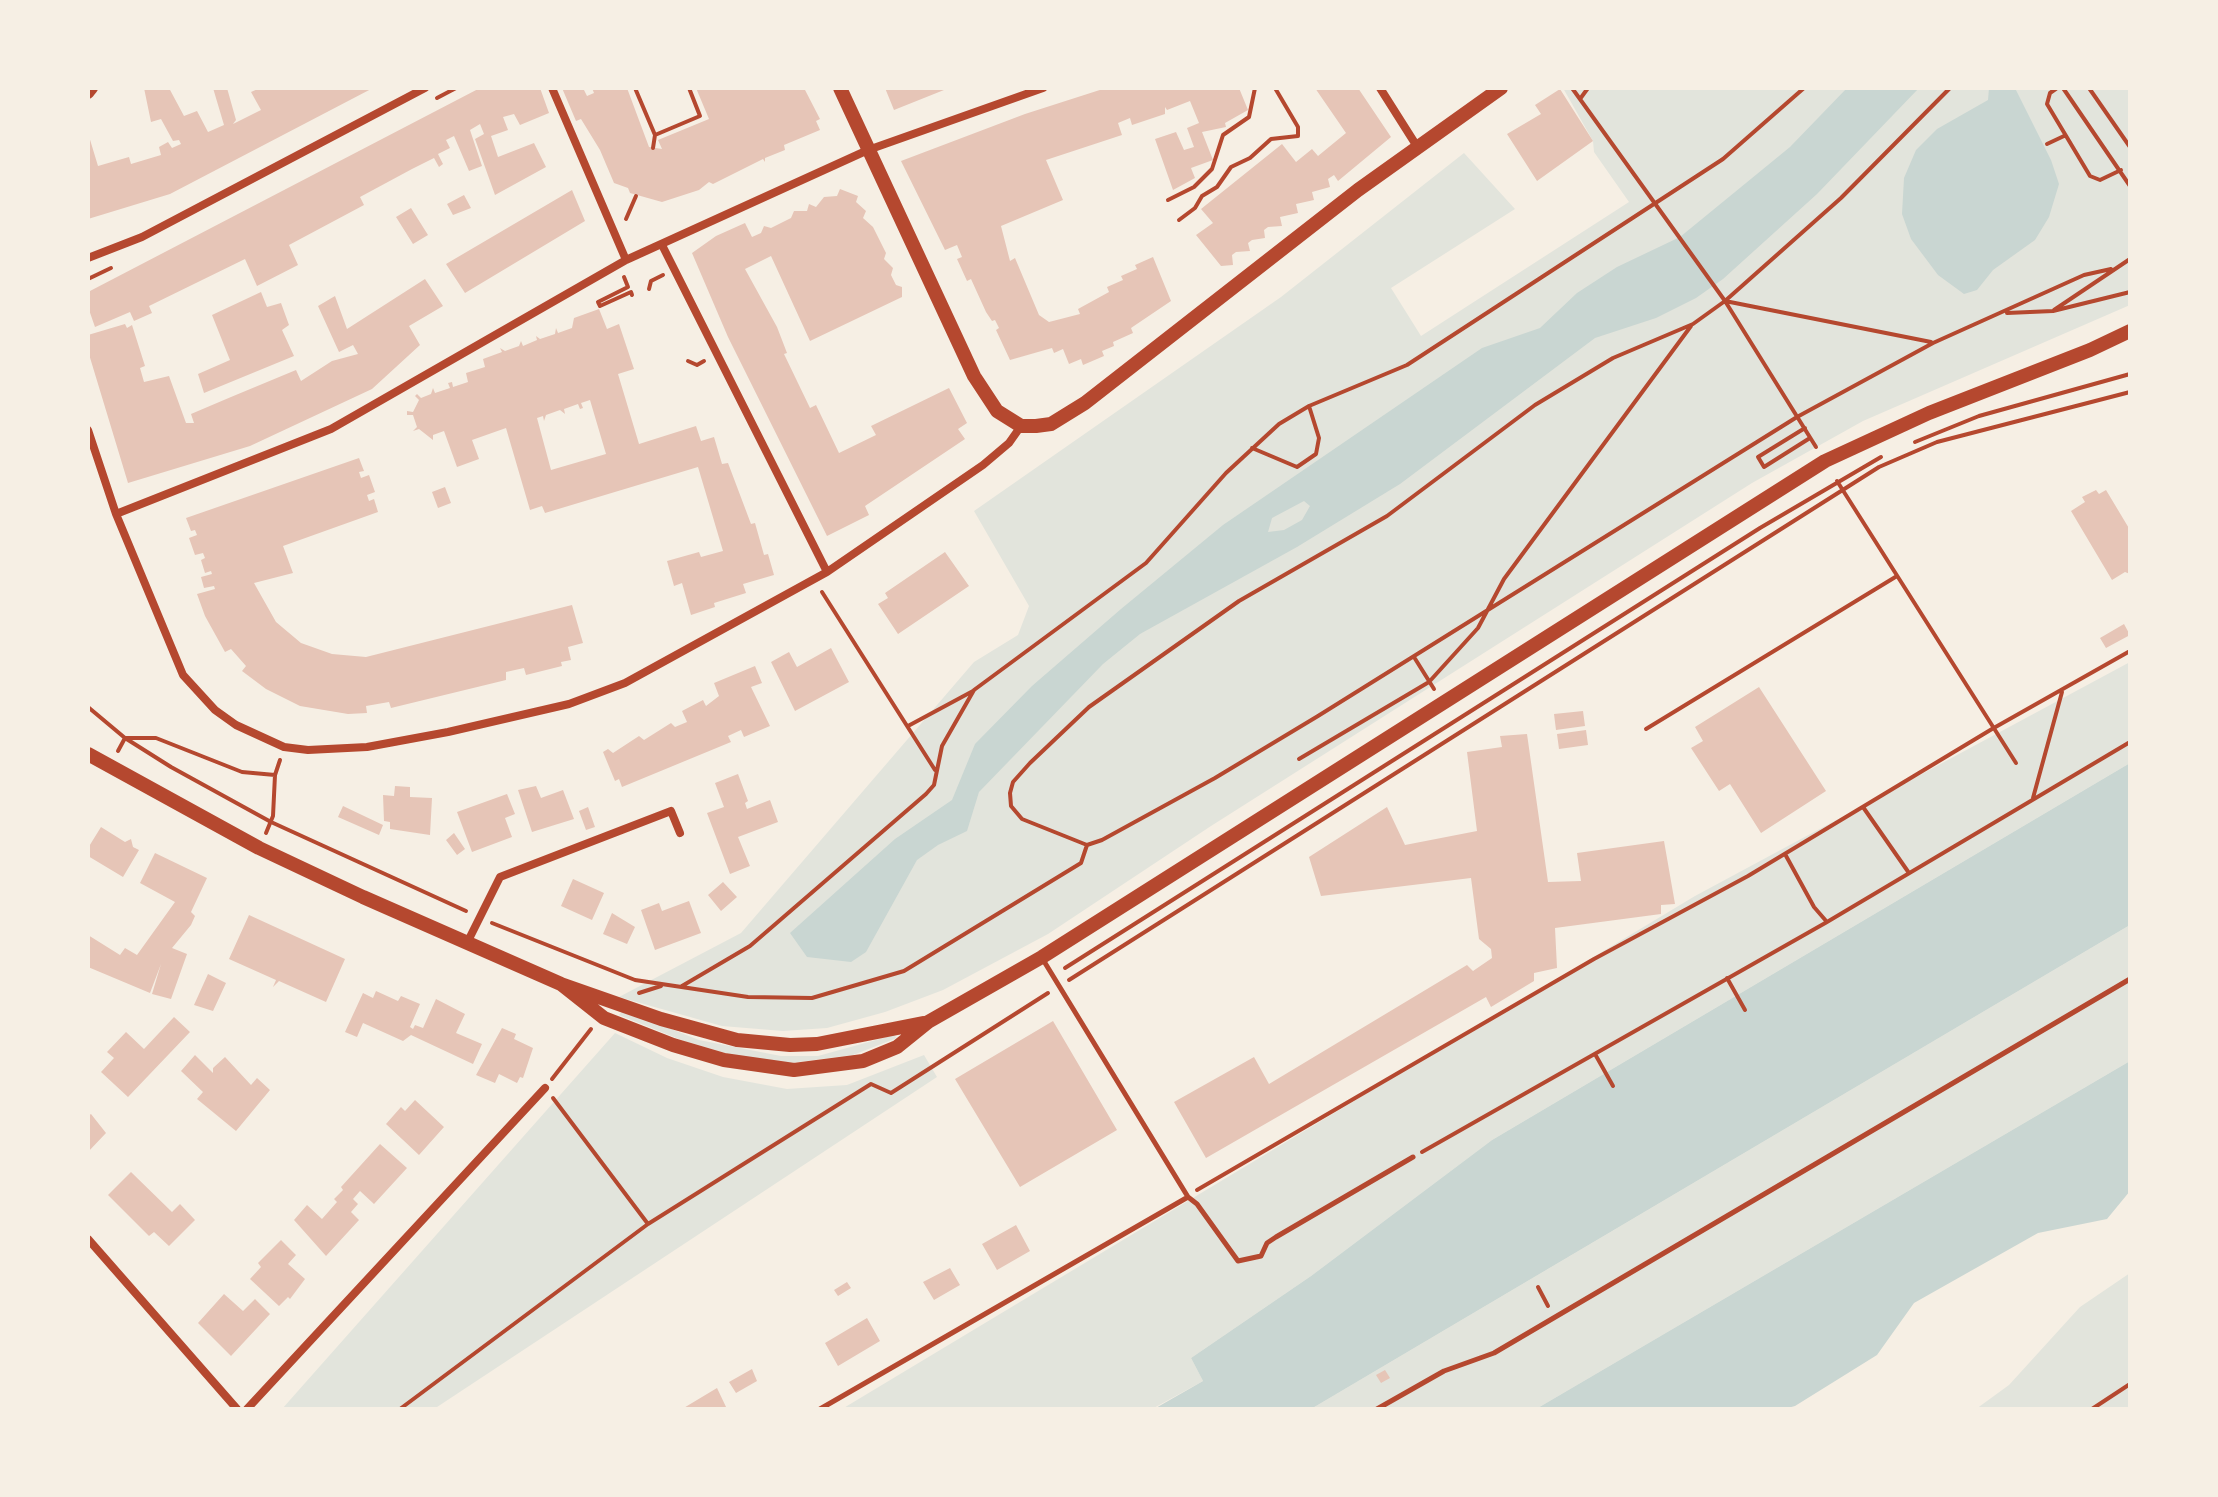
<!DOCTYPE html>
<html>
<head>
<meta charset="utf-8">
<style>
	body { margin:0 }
	#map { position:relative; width:2218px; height:1497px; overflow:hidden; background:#f6efe4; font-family:"Archivo Narrow",sans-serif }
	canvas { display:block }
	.frame { position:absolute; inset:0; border:90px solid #f6efe4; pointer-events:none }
</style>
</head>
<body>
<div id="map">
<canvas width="2218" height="1497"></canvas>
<div class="frame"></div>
</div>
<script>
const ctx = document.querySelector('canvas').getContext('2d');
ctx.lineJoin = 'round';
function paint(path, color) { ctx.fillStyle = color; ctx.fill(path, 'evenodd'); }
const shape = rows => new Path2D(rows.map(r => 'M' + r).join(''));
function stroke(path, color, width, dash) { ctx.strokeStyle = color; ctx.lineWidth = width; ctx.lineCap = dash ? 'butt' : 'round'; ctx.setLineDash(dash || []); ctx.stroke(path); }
paint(shape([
	[1563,88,2130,88,2130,305,1863,421,1752,483,1211,826,1048,934,943,990,885,1012,827,1028,783,1031,722,1026,619,997,741,933,974,662,1018,635,1029,606,974,511,1281,297,1464,153,1515,209,1391,288,1421,336,1629,202,1594,152,1593,141],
	[2130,662,2130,763,1492,1140,1311,1276,1191,1358,1203,1381,1152,1409,842,1409,1695,896],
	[2130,925,2130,1061,1536,1409,1311,1409],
	[623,1010,699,1040,781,1056,818,1056,894,1035,897,1038,853,1055,791,1063,739,1057,684,1041,619,1015],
	[615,1033,667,1058,723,1077,787,1089,847,1085,924,1055,937,1077,434,1409,282,1409],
	[2130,1273,2130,1409,1976,1409,2009,1385,2080,1307]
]), '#e2e4dc');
paint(shape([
	[1847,88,1919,88,1817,194,1723,279,1696,298,1656,318,1595,338,1400,484,1297,547,1140,634,1103,664,979,792,967,831,938,845,917,860,866,952,851,962,807,957,790,933,895,839,952,800,975,744,1032,686,1121,609,1223,525,1482,348,1540,328,1577,293,1617,267,1680,237,1790,147],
	[1304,501,1310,506,1302,520,1284,530,1268,532,1272,518],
	[1989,88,2015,88,2051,160,2059,184,2049,217,2035,240,1993,270,1977,290,1964,294,1938,275,1911,239,1902,214,1904,178,1916,150,1937,129,1988,100],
	[2130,763,2130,925,1311,1409,1154,1409,1203,1381,1191,1358,1311,1276,1492,1140],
	[2130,1061,2130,1191,2107,1219,2038,1233,1914,1303,1877,1355,1795,1406,1784,1409,1536,1409]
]), '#c9d6d2');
paint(shape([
	[144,88,169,88,184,116,197,111,208,132,224,125,213,88,227,88,236,120,233,124,261,110,251,92,260,88,373,88,170,194,88,219,88,133,98,166,129,157,131,164,161,155,159,147,168,142,172,148,181,144,179,140,173,141,161,119,151,122],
	[480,88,540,88,549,113,520,125,514,114,503,117,508,130,491,136,498,157,534,143,546,167,495,195,475,139,484,134,480,124,470,130,482,166,469,171,454,136,446,140,450,148,438,154,443,164,439,167,434,158,412,169,360,197,364,205,289,245,298,265,257,286,245,259,149,306,152,313,134,321,130,312,95,327,88,307,90,291],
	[562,88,583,88,587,96,594,93,592,88,627,88,649,147,662,149,658,140,709,119,696,88,804,88,820,119,816,121,820,130,784,145,785,150,765,158,765,162,763,159,713,184,709,182,699,190,662,202,630,193,628,188,614,183,600,150,581,119,576,121],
	[885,88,949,88,894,110],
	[1106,88,1239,88,1248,110,1225,123,1226,127,1202,132,1213,160,1191,168,1195,178,1173,190,1155,139,1176,132,1184,150,1194,147,1187,128,1199,123,1190,101,1167,110,1165,107,1165,114,1132,125,1130,118,1118,123,1122,135,1046,160,1063,200,1001,226,1010,261,1015,258,1039,315,1049,322,1080,314,1078,309,1109,292,1107,287,1123,280,1121,276,1137,269,1135,265,1153,257,1171,301,1131,328,1133,333,1113,342,1114,346,1102,351,1104,356,1083,365,1081,359,1069,364,1063,349,1054,353,1052,348,1010,360,996,330,999,328,995,320,992,321,986,312,971,279,967,281,957,259,962,257,957,245,945,250,901,161,1025,114],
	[1315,88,1358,88,1391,137,1338,181,1334,175,1328,179,1330,187,1312,192,1314,200,1296,204,1298,213,1280,217,1282,226,1268,227,1264,230,1265,238,1252,240,1248,243,1250,251,1236,252,1232,255,1233,265,1221,266,1196,235,1213,223,1201,209,1282,144,1296,162,1312,149,1318,156,1346,133],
	[1560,89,1593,141,1537,181,1507,134,1541,114,1535,105],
	[840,189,858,196,856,202,866,211,863,218,873,227,886,253,884,259,893,268,891,275,896,285,902,287,902,297,810,341,771,256,745,269,777,327,787,353,784,354,810,408,816,405,839,453,876,435,871,426,949,388,967,423,958,429,965,439,865,506,869,515,827,536,728,337,692,253,716,236,745,223,752,237,761,233,764,226,771,228,791,218,794,211,807,211,809,204,816,207,824,197,837,196],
	[572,190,585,221,465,293,446,264],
	[464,195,471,208,453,215,447,204],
	[411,208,428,235,413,244,396,217],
	[425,279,443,306,409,326,420,345,372,389,250,446,128,483,88,351,88,335,125,324,127,328,132,325,145,366,140,368,144,382,169,376,186,423,194,423,191,414,231,397,296,370,301,381,332,361,358,354,353,345,339,352,318,306,335,296,347,329],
	[261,292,267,307,281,303,289,325,282,330,294,356,204,393,198,374,230,360,212,315],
	[599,309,607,329,619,324,634,369,618,374,639,444,696,426,701,441,714,437,722,464,728,463,751,524,755,523,764,555,768,554,774,575,743,584,746,593,714,603,715,607,691,615,682,583,674,586,667,561,699,552,701,557,723,551,698,467,545,513,542,506,530,510,506,428,472,440,479,459,457,467,444,431,433,435,433,440,419,429,413,431,417,427,413,415,407,415,407,411,413,412,419,400,415,396,417,394,421,398,431,394,433,388,435,393,450,388,448,383,452,382,453,387,468,382,466,373,485,367,483,359,502,352,500,348,505,351,519,346,521,341,523,346,537,340,536,336,540,339,555,334,556,328,558,333,572,328,574,318],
	[590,400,606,454,551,470,537,418,543,416,544,421,546,415,560,410,565,414,564,409,578,404,580,409,583,408,581,403],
	[359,458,364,471,359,472,361,478,369,475,375,492,367,495,369,501,374,499,378,512,283,546,293,573,254,583,276,622,301,643,332,654,366,657,572,605,583,643,568,647,571,660,561,662,562,666,526,675,524,668,506,672,506,680,391,708,389,702,366,706,367,713,348,714,300,706,266,689,242,671,246,666,231,649,225,652,205,616,197,594,215,589,214,586,204,588,201,577,212,574,211,571,205,573,201,560,205,558,203,553,195,555,189,538,197,535,195,530,191,531,186,518],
	[445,487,451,503,438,508,432,492],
	[2096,490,2099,494,2106,490,2130,530,2130,574,2125,572,2112,580,2071,511,2085,502,2082,497],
	[945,552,969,586,898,634,878,604,888,598,885,593],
	[2124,624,2130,635,2106,648,2100,638],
	[831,648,849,682,795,711,771,662,789,652,797,667],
	[755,666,762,683,751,687,770,726,744,737,741,730,728,736,731,742,622,787,619,779,615,781,603,752,608,749,613,753,639,736,644,740,671,723,675,727,687,722,682,711,703,700,706,706,719,696,714,683],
	[1759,687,1826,791,1761,833,1730,784,1719,791,1691,748,1703,741,1695,727],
	[1583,711,1585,726,1556,730,1554,714],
	[1586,730,1588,745,1559,749,1557,734],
	[1527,734,1548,882,1581,881,1577,853,1664,841,1675,904,1661,905,1661,914,1555,928,1557,968,1534,973,1534,981,1491,1007,1486,997,1206,1158,1174,1102,1254,1057,1269,1084,1467,965,1473,971,1492,958,1491,949,1479,939,1471,878,1321,896,1309,857,1387,807,1405,845,1477,831,1467,752,1502,747,1500,736],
	[738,774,748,801,745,803,747,809,770,800,778,822,738,837,750,866,730,874,707,813,724,807,715,783],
	[395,786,410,787,410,797,432,798,430,835,390,829,390,822,384,821,383,795,394,796],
	[536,786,541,798,563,790,574,819,532,832,518,790],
	[507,794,515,814,505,818,512,837,472,852,457,812],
	[343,806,383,825,379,835,338,817],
	[588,807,595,827,586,830,579,811],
	[101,827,125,842,131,839,133,847,139,850,123,877,88,856,88,848],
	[454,833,465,849,457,855,446,840],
	[155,853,207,878,191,912,195,916,191,925,172,948,187,954,171,999,152,994,161,964,150,993,88,967,88,935,120,955,125,948,137,955,175,902,140,883],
	[573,879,604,893,592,920,561,906],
	[723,882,737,897,721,911,708,895],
	[689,901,701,933,655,950,641,910,659,903,662,911],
	[612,913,635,927,627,944,603,934],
	[249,915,345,959,326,1002,279,981,273,987,276,980,229,959],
	[208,974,226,983,213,1011,194,1005],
	[376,991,398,1001,401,996,420,1004,410,1027,413,1029,415,1025,423,1028,436,999,465,1014,456,1033,482,1044,473,1064,411,1035,403,1041,363,1023,357,1037,345,1032,363,993,373,998],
	[174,1017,190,1032,128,1097,101,1072,114,1058,107,1052,126,1032,144,1049],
	[1053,1021,1117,1130,1020,1187,955,1079],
	[502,1028,516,1034,514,1039,533,1048,523,1078,520,1077,517,1083,499,1074,495,1083,476,1075],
	[195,1055,213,1073,213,1068,225,1057,251,1085,257,1078,270,1090,236,1131,197,1099,203,1092,181,1071],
	[415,1100,444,1127,419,1155,386,1124,401,1107,405,1111],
	[91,1114,106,1133,88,1152,88,1116],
	[380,1144,407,1168,374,1204,360,1191,353,1199,358,1204,351,1212,359,1220,326,1256,294,1220,307,1205,322,1219,337,1202,334,1199,343,1190,341,1187],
	[131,1172,172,1212,180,1204,195,1220,169,1246,154,1232,149,1236,108,1195],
	[1016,1225,1030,1251,997,1270,982,1244],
	[281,1240,296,1255,288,1264,305,1279,290,1299,288,1297,279,1306,250,1279,261,1267,258,1263],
	[950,1268,960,1285,934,1300,923,1282],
	[847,1282,851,1288,838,1296,834,1290],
	[224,1294,243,1311,255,1299,270,1314,231,1356,198,1323],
	[867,1318,880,1341,838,1366,825,1343],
	[752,1369,757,1381,736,1393,729,1382],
	[1385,1370,1390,1378,1381,1383,1376,1375],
	[717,1388,727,1409,682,1409]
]), '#e6c5b7');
stroke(shape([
	[635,88,655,135,653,148],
	[1572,88,1725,301,1816,447],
	[2057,88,2050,93,2047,104,2090,176,2100,180,2121,170],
	[2063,88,2130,186],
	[2089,88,2130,147],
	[437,98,456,88],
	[1580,99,1588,88],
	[655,135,700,116,689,88],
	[2047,144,2064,136],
	[1168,200,1194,187,1212,169,1223,135,1249,117,1255,88],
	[626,219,636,196],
	[1179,220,1195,208,1202,196,1217,187,1231,167,1250,158,1271,139,1298,136,1298,127,1275,88],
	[624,277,628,287,598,302,600,306,631,292,632,295],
	[88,279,111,268],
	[649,289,651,281,663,275],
	[1725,301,1931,342],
	[2054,310,2130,259],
	[2007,313,2053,311,2130,292],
	[688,361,697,365,704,361],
	[1805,428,1758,457,1764,467,1810,438],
	[1915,442,1979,416,2130,374],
	[1252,448,1297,467,1316,454,1319,438,1309,406],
	[1837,481,2016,763],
	[822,592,935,770],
	[1414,657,1434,689],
	[88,707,125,738,171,767,271,822,466,911],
	[908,726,973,691],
	[1646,729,1897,576],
	[118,751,125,738,156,738,242,772,275,775],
	[1299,759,1429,682,1478,628,1504,579,1691,326],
	[2033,798,2062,692],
	[1863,807,1909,873],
	[266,833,273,816,275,775,280,760],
	[1087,845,1022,819,1011,806,1010,793,1013,782,1030,763,1089,707,1239,601,1387,516,1535,405,1613,358,1693,324,1725,301,1841,198,1950,88],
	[1785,854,1814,907,1827,922],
	[492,923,635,980,748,997,812,998,904,971,1081,863,1087,845,1102,840,1215,778,1318,716,1797,417,1933,343,2084,275,2111,269],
	[1065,968,1760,528,1881,457],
	[1727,978,1745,1010],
	[1069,980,1879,467,1937,442,2130,392],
	[682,986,750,946,926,794,934,785,942,746,974,690,1146,563,1226,473,1279,424,1309,406,1407,365,1723,159,1804,88],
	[639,993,661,986],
	[1595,1054,1613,1086],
	[552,1079,591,1029],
	[553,1098,648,1224],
	[1422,1152,1827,922,2130,742],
	[1197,1190,1594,959,1748,876,1992,729,2130,651],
	[1538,1287,1548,1306],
	[400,1409,648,1224,871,1084,891,1093,1048,993],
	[2092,1409,2130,1384]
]), '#b5482f', 4);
stroke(shape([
	[1042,958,1188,1197,1197,1204,1238,1261,1261,1256,1267,1243,1276,1237,1413,1157],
	[820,1409,1188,1197],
	[1377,1409,1444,1371,1494,1353,2130,979]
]), '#b5482f', 5);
stroke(shape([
	[552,88,626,260],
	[1380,88,1418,148],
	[662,245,827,572],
	[88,258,142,237,425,88],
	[88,430,116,514,183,675,215,710,236,725,284,747,308,750,367,747,448,732,569,704,625,683,827,572,983,465,1009,443,1021,426],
	[116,514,331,429,626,260,868,150,1043,88],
	[467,943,500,877,671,811,680,833],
	[88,1239,237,1409],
	[247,1409,545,1088]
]), '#b5482f', 8);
stroke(shape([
	[88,93,92,88]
]), '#b5482f', 12);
stroke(shape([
	[840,88,974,376,997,411,1021,426,1036,426,1051,424,1085,403,1358,190,1501,88],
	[88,754,259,848,363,897,561,984,661,1019,737,1040,790,1045,817,1044,923,1023],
	[561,984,604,1018,673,1045,724,1060,794,1070,863,1061,897,1047,928,1022,1042,957,1825,461,1929,413,2090,350,2130,331]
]), '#b5482f', 14);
</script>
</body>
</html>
